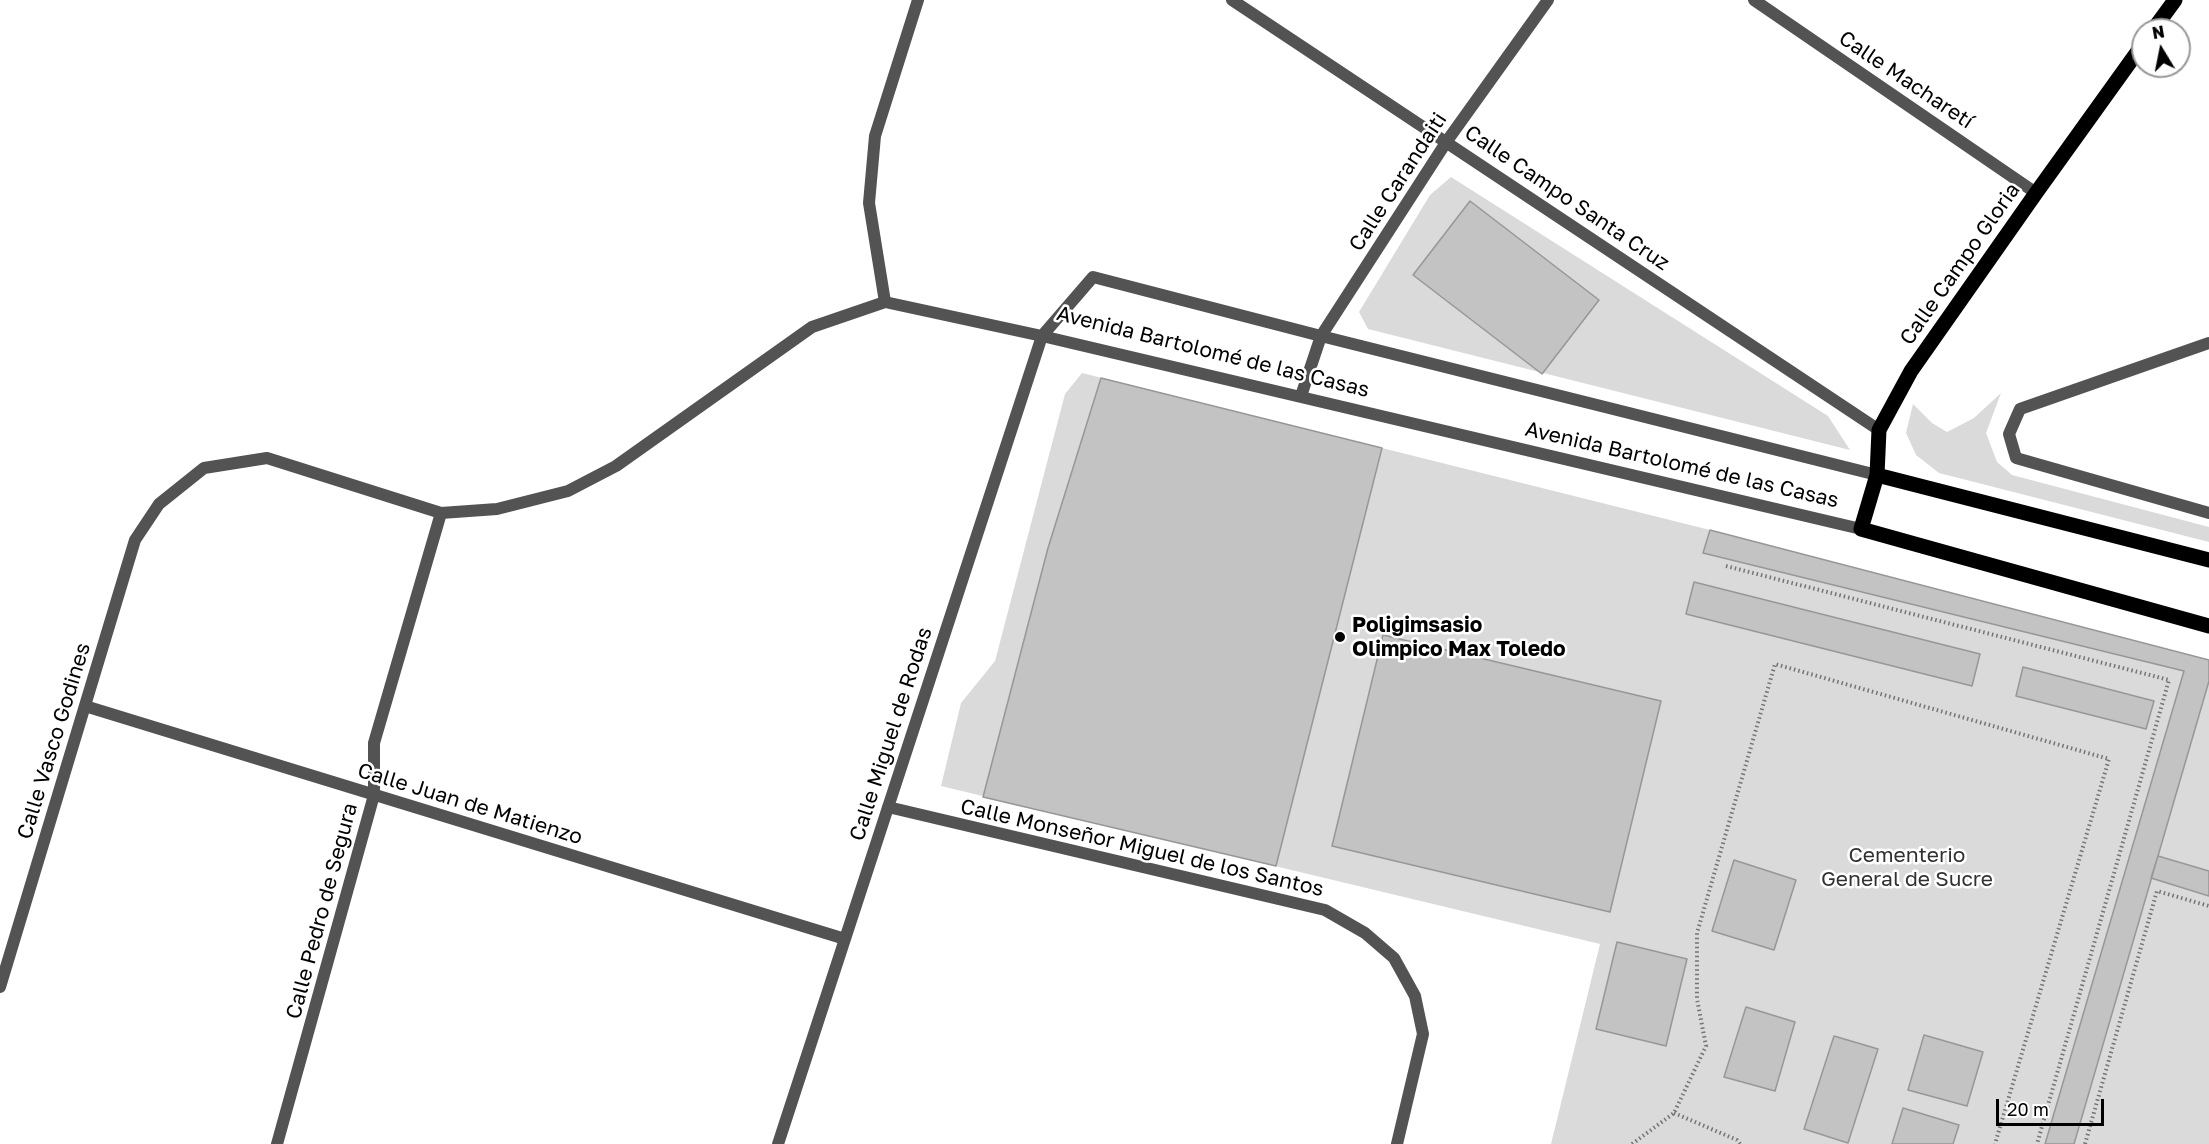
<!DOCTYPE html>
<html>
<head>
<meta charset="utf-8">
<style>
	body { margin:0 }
	#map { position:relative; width:2209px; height:1144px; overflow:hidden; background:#fff; font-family:"Golos Text",sans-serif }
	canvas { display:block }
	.north { position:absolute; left:2131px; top:18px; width:60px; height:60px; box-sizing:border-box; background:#fff; border:2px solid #999; border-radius:50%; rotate:350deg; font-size:16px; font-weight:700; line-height:24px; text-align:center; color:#000 }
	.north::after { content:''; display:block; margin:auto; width:21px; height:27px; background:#000; clip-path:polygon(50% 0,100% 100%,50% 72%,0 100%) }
	.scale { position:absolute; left:1996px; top:1099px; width:108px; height:27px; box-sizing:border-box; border:3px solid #000; border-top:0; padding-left:8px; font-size:18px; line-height:21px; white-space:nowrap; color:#000; -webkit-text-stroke:4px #fff; paint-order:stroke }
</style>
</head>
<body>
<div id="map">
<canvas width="2209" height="1144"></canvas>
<div class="north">N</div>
<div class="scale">20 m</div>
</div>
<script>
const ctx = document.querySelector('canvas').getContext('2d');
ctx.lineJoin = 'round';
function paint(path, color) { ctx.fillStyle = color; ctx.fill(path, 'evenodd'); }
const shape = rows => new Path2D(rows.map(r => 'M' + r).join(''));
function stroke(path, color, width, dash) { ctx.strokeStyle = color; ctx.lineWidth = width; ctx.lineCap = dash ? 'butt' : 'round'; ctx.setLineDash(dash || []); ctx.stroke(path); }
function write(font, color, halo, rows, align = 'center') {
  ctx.font = font + ' "Golos Text",sans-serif'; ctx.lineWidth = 5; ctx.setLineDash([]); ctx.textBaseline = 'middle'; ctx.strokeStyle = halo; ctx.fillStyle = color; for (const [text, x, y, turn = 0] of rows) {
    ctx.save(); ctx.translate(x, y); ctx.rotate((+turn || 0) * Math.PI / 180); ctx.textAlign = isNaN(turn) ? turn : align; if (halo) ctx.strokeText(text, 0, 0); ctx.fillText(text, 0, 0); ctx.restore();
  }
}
paint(shape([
	[1451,177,1828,416,1850,450,1368,329,1359,312,1430,195],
	[1082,373,1710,530,2209,660,2209,1144,1551,1144,1600,944,941,786,961,703,995,661,1065,394],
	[2001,393,1986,433,1997,462,2012,475,2209,527,2209,542,1939,473,1916,455,1906,433,1913,404,1932,423,1947,432,1974,418]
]), '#dadada');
const building = shape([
	[1470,201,1599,300,1542,374,1413,275,1470,201],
	[1101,378,1382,448,1276,866,983,797,1048,548,1101,378],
	[1710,530,2209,660,2209,681,2074,1144,2045,1144,2184,671,1703,553,1710,530],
	[1694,582,1980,654,1972,686,1686,614,1694,582],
	[1383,635,1661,701,1610,912,1332,846,1383,635],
	[2023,667,2154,701,2146,729,2016,696,2023,667],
	[2158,856,2209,871,2209,896,2151,878,2158,856],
	[1734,860,1796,880,1774,950,1712,931,1734,860],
	[1617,942,1687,959,1666,1046,1596,1029,1617,942],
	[1746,1007,1795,1022,1775,1091,1724,1077,1746,1007],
	[1924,1035,1983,1052,1967,1106,1908,1090,1924,1035],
	[1834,1036,1878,1049,1848,1143,1804,1129,1834,1036],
	[1903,1108,1959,1125,1953,1144,1892,1144,1903,1108]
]);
paint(building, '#c3c3c3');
stroke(building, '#979797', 1.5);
stroke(shape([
	[1726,566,2169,680,2037,1144],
	[1674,1113,1737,1140,1740,1144],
	[1632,1144,1674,1113,1706,1046,1697,999,1697,933,1775,664,2109,759,1995,1144],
	[2085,1144,2157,891,2209,906]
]), '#757575', 4, [1.5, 3]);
stroke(shape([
	[1232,0,1879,430],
	[1754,0,2036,193],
	[885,302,869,203,875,136,918,0],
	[2209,343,2020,409,2009,434,2016,458,2209,513],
	[1301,396,1321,336,1447,141,1548,0],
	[85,706,845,939],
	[888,807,1325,910,1365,933,1394,958,1415,996,1423,1034,1397,1144],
	[0,987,135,540,159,504,204,468,267,458,441,513,497,509,568,491,616,466,812,327,885,302,1042,336,1861,529],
	[277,1144,374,795,374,743,441,513],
	[778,1144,1042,336,1093,277,1321,336,1877,475]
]), '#535353', 12);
stroke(shape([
	[2153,30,2175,0],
	[2143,44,2036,193,1911,371,1879,430,1877,475,1861,529,2209,626],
	[1877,475,2209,560]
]), '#000', 15);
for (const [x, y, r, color] of [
	[1340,637,6,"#000"]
]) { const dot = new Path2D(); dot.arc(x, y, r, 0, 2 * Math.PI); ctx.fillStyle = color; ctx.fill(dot); stroke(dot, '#fff', 2); }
write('21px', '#000', '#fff', [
	["Calle Macharetí",1906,80,34],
	["Calle Carandaiti",1398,182,-57],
	["Calle Campo Santa Cruz",1567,198,34],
	["Calle Campo Gloria",1960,264,-55],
	["Avenida Bartolomé de las Casas",1213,352,14],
	["Avenida Bartolomé de las Casas",1682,465,13],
	["Calle Miguel de Rodas",891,734,-72],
	["Calle Vasco Godines",54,741,-73],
	["Calle Juan de Matienzo",470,804,17],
	["Calle Monseñor Miguel de los Santos",1142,848,13],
	["Calle Pedro de Segura",322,911,-75]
]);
write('bold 21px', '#000', '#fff', [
	["Poligimsasio",1352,625],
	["Olimpico Max Toledo",1352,649]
], 'left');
write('21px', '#313131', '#fff', [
	["Cementerio",1907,855],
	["General de Sucre",1907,879]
]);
</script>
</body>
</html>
